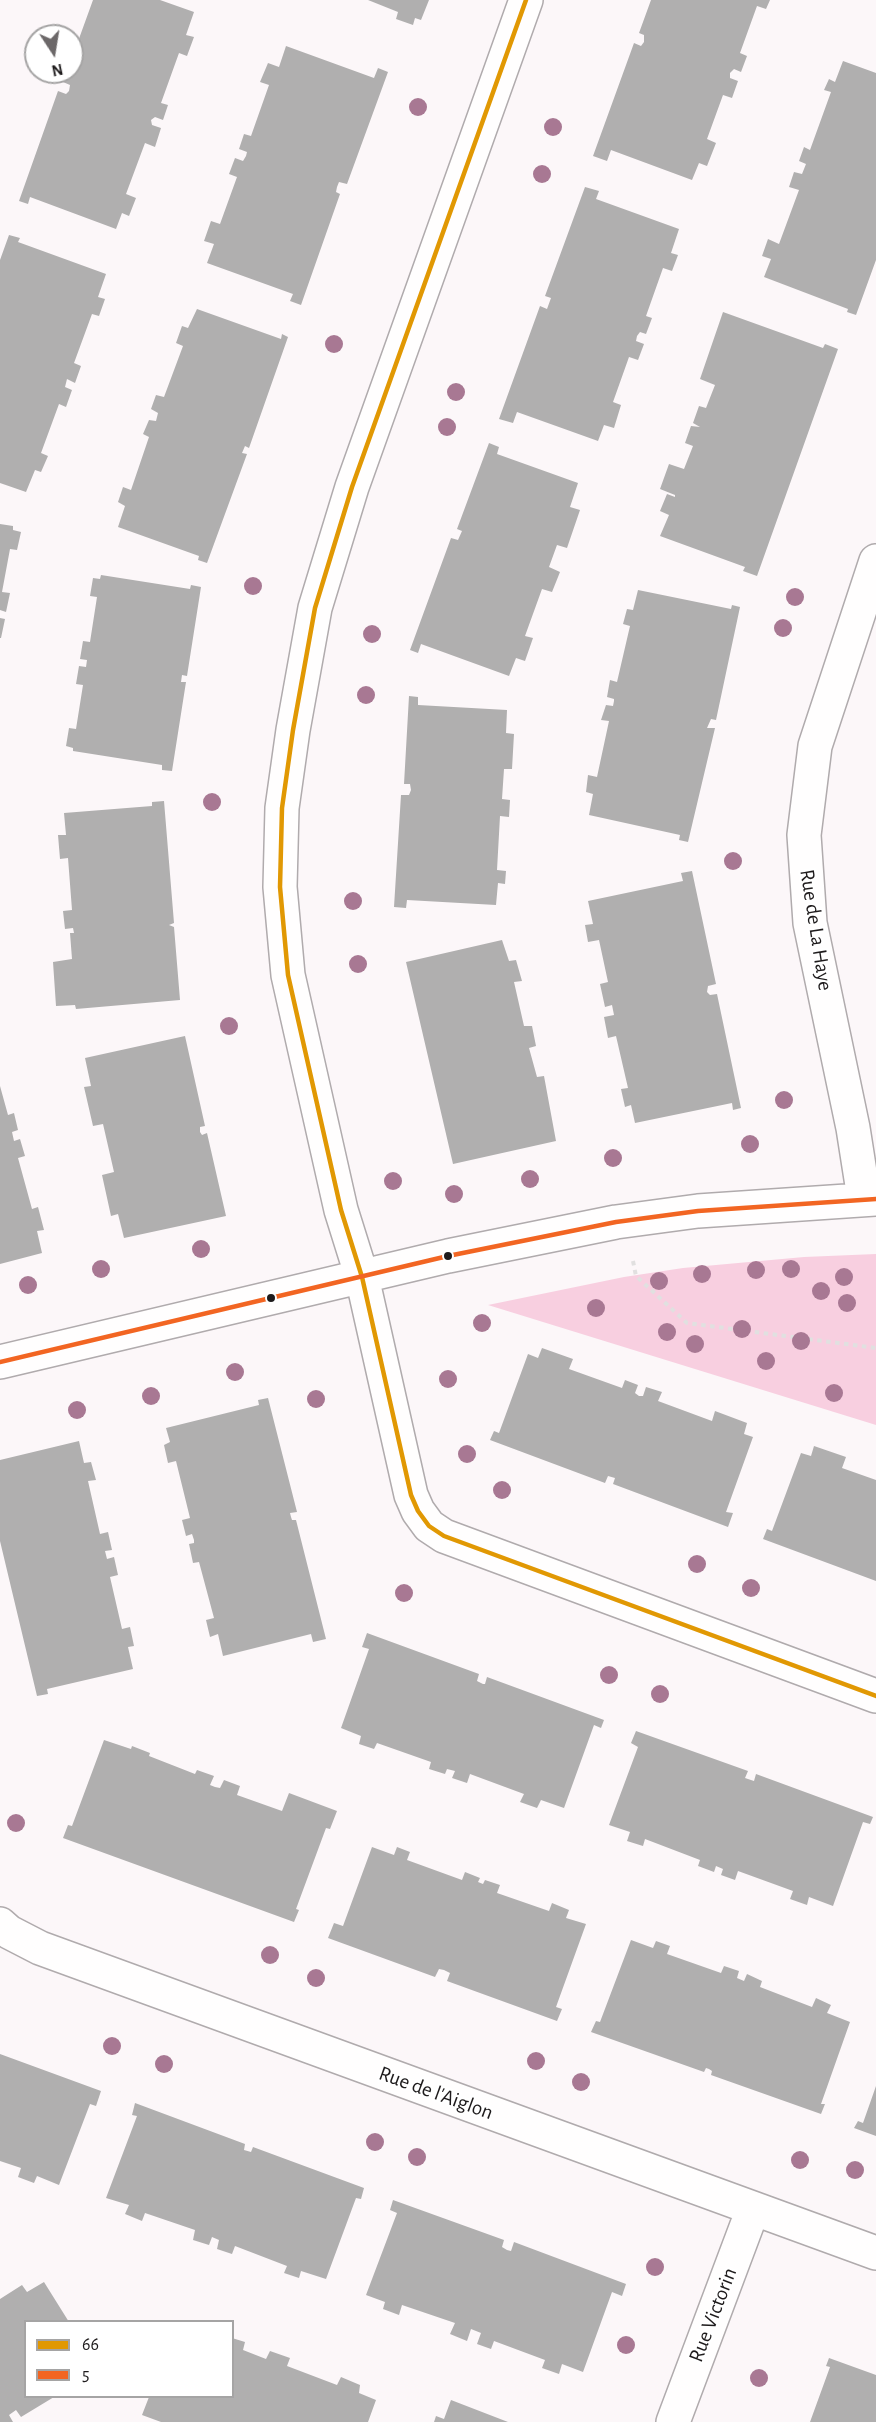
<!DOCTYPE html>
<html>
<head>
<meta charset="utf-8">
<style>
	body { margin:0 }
	#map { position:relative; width:876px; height:2422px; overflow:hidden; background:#fcf7f9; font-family:"Alegreya Sans",sans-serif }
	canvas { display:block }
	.legend { position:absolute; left:24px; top:2320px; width:210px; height:78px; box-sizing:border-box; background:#fff; border:2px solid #a5a4a4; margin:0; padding:8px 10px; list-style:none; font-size:18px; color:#1e1b1c }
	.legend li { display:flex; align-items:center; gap:12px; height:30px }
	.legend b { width:30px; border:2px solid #a5a4a4 }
	.north { position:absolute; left:24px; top:24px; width:60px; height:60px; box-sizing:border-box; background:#fff; border:2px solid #a5a4a4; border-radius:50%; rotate:168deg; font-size:16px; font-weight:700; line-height:24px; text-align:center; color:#1e1b1c }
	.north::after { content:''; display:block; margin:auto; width:21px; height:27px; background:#6c6869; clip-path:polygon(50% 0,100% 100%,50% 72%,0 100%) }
</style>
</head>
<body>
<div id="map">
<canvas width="876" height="2422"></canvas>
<ul class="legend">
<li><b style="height:8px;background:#e19803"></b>66</li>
<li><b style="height:8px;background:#f26522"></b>5</li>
</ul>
<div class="north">N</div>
</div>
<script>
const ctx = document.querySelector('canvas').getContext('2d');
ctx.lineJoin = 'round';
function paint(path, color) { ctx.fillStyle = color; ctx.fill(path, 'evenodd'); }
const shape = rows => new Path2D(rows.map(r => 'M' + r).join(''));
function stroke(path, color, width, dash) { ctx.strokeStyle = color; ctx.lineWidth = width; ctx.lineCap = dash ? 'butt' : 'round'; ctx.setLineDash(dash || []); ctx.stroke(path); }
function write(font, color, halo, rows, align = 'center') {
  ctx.font = font + ' "Alegreya Sans",sans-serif'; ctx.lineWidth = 5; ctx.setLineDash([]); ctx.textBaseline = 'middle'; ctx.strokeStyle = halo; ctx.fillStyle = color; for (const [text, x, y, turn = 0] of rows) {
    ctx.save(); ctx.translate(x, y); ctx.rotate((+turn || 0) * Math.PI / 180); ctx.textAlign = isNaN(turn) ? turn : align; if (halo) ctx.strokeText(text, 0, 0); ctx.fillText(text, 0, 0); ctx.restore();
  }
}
paint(shape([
	[876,1254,876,1425,488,1305,624,1277,683,1268,804,1257]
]), '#f8cfe0');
paint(shape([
	[93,0,160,0,194,12,186,35,194,37,187,56,179,53,161,103,168,105,163,120,155,117,151,120,152,125,161,128,155,147,145,143,126,194,136,198,129,216,122,213,116,229,30,197,28,204,19,201,58,91,66,94,69,91,70,85,63,82,67,72,72,72,72,58],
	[368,0,429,0,421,20,415,18,413,25,396,19,398,12],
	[651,0,770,0,766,9,757,6,740,53,747,56,741,72,734,69,730,73,730,78,738,81,732,98,723,95,707,139,716,143,707,166,699,163,692,180,611,150,607,161,593,156,634,43,641,46,644,42,644,35,639,33],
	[286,46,374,78,378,68,388,72,347,184,339,182,337,187,336,192,340,194,301,305,290,301,293,294,207,263,214,244,204,241,211,221,220,224,237,177,229,174,235,158,243,161,246,156,247,152,239,149,244,134,251,136,269,85,260,82,268,63,279,67],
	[843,61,876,73,876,260,856,315,847,312,848,309,764,277,771,259,762,256,768,239,779,244,799,190,789,187,794,172,802,174,806,164,799,161,804,147,810,150,831,92,824,90,829,79,835,82],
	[585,187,599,191,596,199,679,229,671,253,678,255,672,271,663,268,646,316,652,318,646,334,640,332,637,336,636,341,644,344,638,360,629,357,613,402,621,405,614,428,604,425,598,441,517,412,513,423,499,419,540,306,547,309,551,298,545,296],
	[9,235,20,238,18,242,106,274,98,297,105,299,99,316,92,314,74,363,81,366,75,383,67,379,65,387,72,390,66,407,59,404,41,453,48,456,41,472,35,470,26,492,0,483,0,260],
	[197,309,281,339,282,334,288,337,249,448,245,446,242,453,247,454,207,563,198,560,199,556,118,527,125,506,118,502,123,487,131,490,149,437,143,434,149,420,156,421,158,413,151,409,156,395,164,397,183,346,176,343,182,326,188,328],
	[723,312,823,348,825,344,838,349,757,576,743,571,745,567,660,536,669,515,660,511,667,494,675,497,675,495,660,489,669,464,684,469,693,446,685,443,691,426,700,427,693,423,699,406,706,408,715,385,700,379],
	[489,443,499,447,497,454,578,483,570,507,580,510,567,548,557,545,549,567,560,572,552,592,542,589,525,636,533,638,525,661,516,658,509,676,421,644,418,653,410,650,451,538,458,540,462,531,457,529],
	[0,524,13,526,13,530,21,532,17,550,10,549,2,592,10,593,6,612,0,610],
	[101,575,190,589,191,585,201,587,187,676,182,675,181,682,186,682,172,771,162,770,162,765,73,751,73,748,66,746,69,728,76,729,83,685,76,684,79,666,86,667,87,660,80,659,83,641,90,642,97,597,90,596,93,578,100,579],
	[638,590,731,609,732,605,740,607,716,720,711,719,707,728,715,728,688,842,679,840,680,835,589,815,593,794,586,792,588,775,597,777,609,721,601,720,606,705,613,706,614,701,614,699,607,697,610,680,617,682,630,626,623,624,627,609,633,610],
	[0,618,5,619,1,638,0,638],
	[409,696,418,697,418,705,507,710,506,733,514,734,512,769,504,769,502,799,510,800,509,817,500,816,497,870,506,871,505,884,498,883,496,905,407,900,406,908,394,907,401,795,409,795,411,790,410,784,404,784],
	[164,801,174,923,169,925,174,927,180,1000,76,1009,75,1005,56,1006,53,962,72,959,70,933,74,933,73,928,65,929,63,911,72,910,68,858,60,859,58,835,66,835,64,813,152,806,152,802],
	[692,871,716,984,708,986,707,992,710,995,717,994,741,1108,733,1110,732,1103,635,1123,631,1105,625,1107,621,1089,628,1088,616,1036,608,1038,604,1017,614,1015,612,1005,605,1007,600,984,608,982,599,940,588,942,585,925,593,924,588,901,683,881,681,873],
	[502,940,509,961,516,960,522,981,514,982,524,1026,532,1026,536,1046,529,1048,537,1077,544,1076,556,1141,453,1164,406,962],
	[185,1036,205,1126,200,1127,200,1132,202,1135,207,1133,226,1216,124,1238,118,1214,111,1216,102,1175,114,1172,103,1124,93,1126,84,1087,91,1086,85,1058],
	[0,1086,8,1115,14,1113,18,1130,12,1132,14,1141,20,1139,25,1156,18,1158,32,1209,38,1207,44,1230,37,1231,42,1253,0,1264],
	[542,1348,573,1359,569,1369,622,1388,625,1380,638,1385,635,1393,639,1396,643,1396,646,1387,662,1392,658,1401,712,1421,715,1411,747,1423,744,1434,753,1437,726,1512,733,1513,728,1527,613,1484,615,1478,608,1476,605,1483,490,1440,494,1431,499,1433,528,1354,538,1358],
	[268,1398,297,1512,290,1513,291,1517,292,1520,296,1520,326,1639,313,1642,311,1634,223,1656,218,1634,210,1637,206,1620,214,1618,199,1562,193,1563,189,1544,194,1543,194,1540,192,1534,186,1536,182,1520,190,1518,176,1461,168,1463,164,1445,170,1442,166,1428,259,1405,258,1400],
	[79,1441,84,1463,91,1462,96,1480,88,1481,100,1534,108,1532,112,1550,105,1551,107,1559,114,1557,118,1575,110,1577,122,1629,130,1627,134,1646,128,1647,133,1669,47,1689,48,1694,37,1696,0,1541,0,1460],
	[814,1446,846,1457,842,1468,876,1480,876,1581,763,1539,767,1529,772,1531,801,1453,811,1456],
	[367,1633,479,1674,477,1681,483,1684,485,1684,487,1677,604,1720,601,1728,594,1725,564,1808,541,1800,537,1808,520,1802,524,1794,470,1774,467,1783,452,1778,455,1771,447,1769,445,1774,429,1769,431,1762,377,1743,374,1749,359,1744,361,1736,341,1728,369,1649,362,1647],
	[636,1731,748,1771,745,1778,754,1781,756,1774,873,1817,870,1824,863,1822,833,1906,809,1897,807,1905,790,1899,793,1891,738,1871,735,1880,721,1875,723,1869,716,1866,714,1872,698,1866,700,1860,645,1839,643,1846,627,1841,630,1832,609,1825,638,1747,631,1743],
	[104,1740,131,1749,132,1746,150,1753,149,1756,195,1774,197,1770,214,1776,210,1785,215,1787,220,1788,224,1780,240,1786,237,1795,282,1811,289,1793,337,1811,330,1829,326,1828,296,1909,299,1910,294,1922,63,1838,68,1825,72,1826],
	[372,1847,394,1855,397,1847,410,1852,407,1860,462,1880,465,1872,480,1878,478,1882,483,1884,485,1880,500,1885,497,1893,549,1911,552,1903,569,1910,566,1918,586,1924,556,2007,562,2009,557,2021,447,1981,450,1973,444,1970,439,1969,435,1977,328,1938,334,1923,343,1926],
	[631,1940,653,1948,656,1941,670,1946,667,1954,721,1973,724,1966,739,1971,737,1978,744,1981,747,1974,762,1981,760,1987,812,2007,816,1998,831,2005,827,2013,850,2022,821,2104,825,2104,821,2114,711,2075,712,2071,709,2069,706,2068,704,2072,591,2032,596,2021,600,2022],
	[0,2054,101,2091,96,2106,90,2104,59,2185,37,2176,34,2183,18,2177,21,2168,0,2161],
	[876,2086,876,2136,854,2128,858,2121,863,2123],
	[135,2103,245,2144,244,2150,251,2152,253,2147,364,2188,361,2199,356,2198,326,2279,301,2271,299,2278,284,2273,287,2266,235,2246,232,2254,217,2249,219,2240,212,2237,209,2245,193,2240,195,2230,145,2213,142,2221,125,2214,129,2205,106,2198,137,2116,132,2115],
	[393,2200,504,2240,502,2247,507,2250,511,2251,514,2242,626,2284,622,2296,612,2292,583,2372,562,2364,559,2374,542,2368,545,2360,494,2341,491,2349,477,2344,481,2333,471,2329,467,2341,450,2334,455,2323,402,2305,399,2315,383,2309,385,2302,366,2295,397,2213,390,2210],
	[44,2282,69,2322,26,2322,26,2397,54,2397,21,2417,16,2410,9,2415,13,2422,0,2422,0,2299,22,2285,27,2292],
	[232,2338,245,2342,243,2350,266,2359,270,2351,290,2358,287,2366,337,2385,341,2377,360,2385,359,2393,376,2400,368,2422,161,2422,142,2415,149,2397,232,2397],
	[829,2358,876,2375,876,2422,810,2422,830,2367,826,2366],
	[451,2400,508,2422,434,2422,436,2416,444,2419]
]), '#b0afaf');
const minor = shape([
	[526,0,352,487,315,608,293,730,282,808,280,887,288,975,341,1210,362,1277,411,1495,418,1511,429,1526,444,1536,876,1696],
	[864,1198,853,1128,810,923,804,835,815,746,876,561],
	[0,1362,448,1256,616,1222,698,1211,876,1199],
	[0,1924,9,1932,40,1948,876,2253],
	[673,2422,753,2209]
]);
stroke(minor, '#b0abad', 36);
stroke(shape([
	[633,1261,636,1276,687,1323,876,1348]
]), '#e1e0e0', 4, [4.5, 4.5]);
stroke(minor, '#fffefe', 33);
stroke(shape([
	[526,0,352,487,315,608,293,730,282,808,280,887,288,975,341,1210,362,1277,411,1495,418,1511,429,1526,444,1536,876,1696]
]), '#e19803', 4.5);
stroke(shape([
	[0,1362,448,1256,616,1222,698,1211,876,1199]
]), '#f26522', 4.5);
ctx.fillStyle = '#a87893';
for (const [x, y] of [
	[418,107],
	[553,127],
	[542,174],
	[334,344],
	[456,392],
	[447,427],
	[253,586],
	[795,597],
	[783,628],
	[372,634],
	[366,695],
	[212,802],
	[733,861],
	[353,901],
	[358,964],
	[229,1026],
	[784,1100],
	[750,1144],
	[613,1158],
	[530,1179],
	[393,1181],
	[454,1194],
	[201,1249],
	[101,1269],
	[791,1269],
	[756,1270],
	[702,1274],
	[844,1277],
	[659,1281],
	[28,1285],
	[821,1291],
	[847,1303],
	[596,1308],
	[482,1323],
	[742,1329],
	[667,1332],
	[801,1341],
	[695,1344],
	[766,1361],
	[235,1372],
	[448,1379],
	[834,1393],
	[151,1396],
	[316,1399],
	[77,1410],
	[467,1454],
	[502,1490],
	[697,1564],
	[751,1588],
	[404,1593],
	[609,1675],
	[660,1694],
	[16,1823],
	[270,1955],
	[316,1978],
	[112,2046],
	[536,2061],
	[164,2064],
	[581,2082],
	[375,2142],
	[417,2157],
	[800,2160],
	[855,2170],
	[655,2267],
	[626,2345],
	[759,2378]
]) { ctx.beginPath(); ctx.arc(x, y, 9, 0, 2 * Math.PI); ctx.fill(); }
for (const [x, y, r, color] of [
	[448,1256,5,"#1e1b1c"],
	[271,1298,5,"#1e1b1c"]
]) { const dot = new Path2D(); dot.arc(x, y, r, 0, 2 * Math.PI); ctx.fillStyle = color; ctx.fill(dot); stroke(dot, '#fff', 2); }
write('21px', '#1e1b1c', '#fff', [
	["Rue de La Haye",816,930,81],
	["Rue de l'Aiglon",436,2093,20],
	["Rue Victorin",713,2315,-69]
]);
</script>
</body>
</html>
